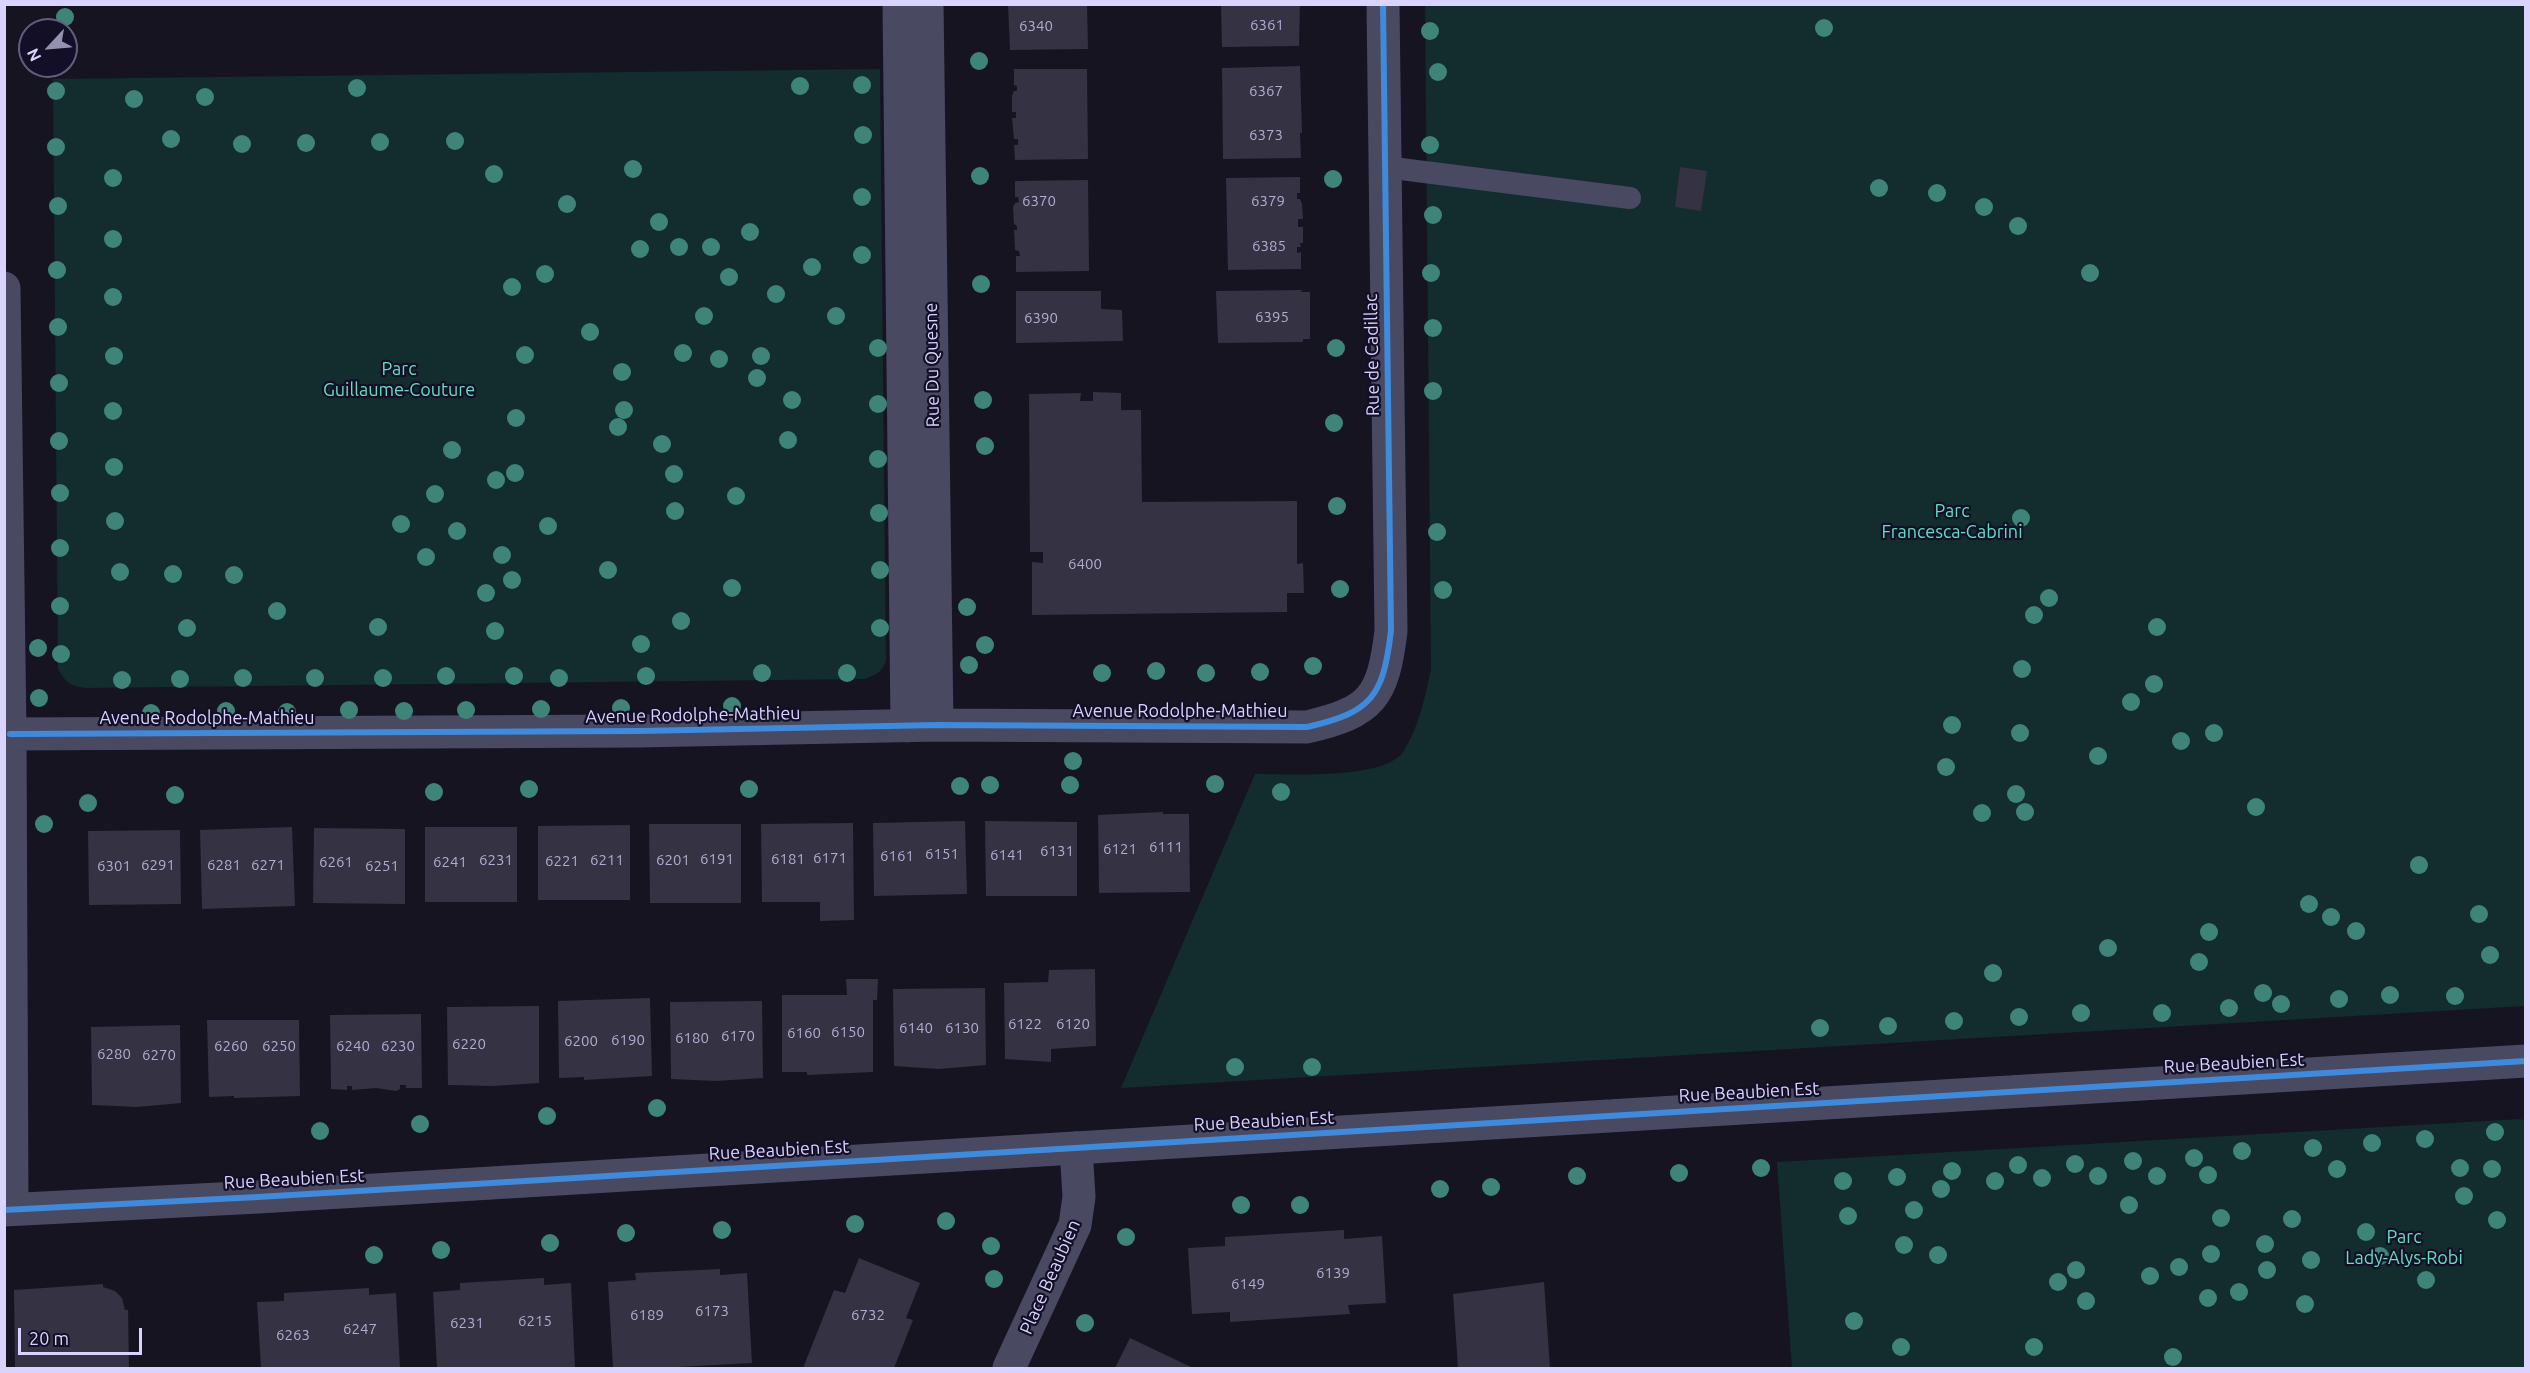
<!DOCTYPE html>
<html>
<head>
<meta charset="utf-8">
<style>
  body { margin:0 }
  #map { position:relative; width:2530px; height:1373px; overflow:hidden; background:#161421; font-family:Ubuntu,sans-serif }
  canvas { display:block }
  .frame { position:absolute; inset:0; border:6px solid #d9d4ff; pointer-events:none }
  .north { position:absolute; left:18px; top:18px; width:60px; height:60px; box-sizing:border-box; background:#130f26; border:2px solid #625e7d; border-radius:50%; rotate:244deg; font-size:16px; font-weight:700; line-height:24px; text-align:center; color:#d9d4ff }
  .north::after { content:''; display:block; margin:auto; width:21px; height:27px; background:#9591b1; clip-path:polygon(50% 0,100% 100%,50% 72%,0 100%) }
  .scale { position:absolute; left:18px; top:1328px; width:124px; height:27px; box-sizing:border-box; border:3px solid #d9d4ff; border-top:0; padding-left:8px; font-size:18px; line-height:21px; white-space:nowrap; color:#d9d4ff; -webkit-text-stroke:4px #130f26; paint-order:stroke }
</style>
</head>
<body>
<div id="map">
<canvas width="2530" height="1373"></canvas>
<div class="frame"></div>
<div class="north">N</div>
<div class="scale">20 m</div>
</div>
<script>
const ctx = document.querySelector('canvas').getContext('2d');
ctx.lineJoin = 'round';
function paint(path, color) { ctx.fillStyle = color; ctx.fill(path, 'evenodd'); }
function trace(path, color, width, dash) { ctx.strokeStyle = color; ctx.lineWidth = width; ctx.lineCap = dash ? 'butt' : 'round'; ctx.setLineDash(dash || []); ctx.stroke(path); }
function write(font, color, halo, rows, align = 'center') {
  ctx.font = font + ' Ubuntu,sans-serif'; ctx.lineWidth = 4.5; ctx.setLineDash([]); ctx.textBaseline = 'middle'; ctx.strokeStyle = halo; ctx.fillStyle = color; for (const [text, x, y, turn = 0] of rows) {
    ctx.save(); ctx.translate(x, y); ctx.rotate((+turn || 0) * Math.PI / 180); ctx.textAlign = isNaN(turn) ? turn : align; if (halo) ctx.strokeText(text, 0, 0); ctx.fillText(text, 0, 0); ctx.restore();
  }
}
paint(new Path2D(`
  M1425,5h1100v1001l-1404,82 134,-314c33,0 129,6 148,-22 16,-25 22,-55 28,-83z
  M880,69l6,592c-4,11 -10,14 -22,18l-778,9c-17,-3 -19,-4 -28,-19l-5,-590z
  M2520,1119l6,2 -1,247h-733l-15,-206z`), '#132c2d');
paint(new Path2D(`
  M1008,4h79l1,45 -78,1z
  M1221,4h79l-1,42 -77,1z
  M1300,66l2,67h-2l1,25 -78,1 -1,-91z
  M1014,69h73l1,90 -73,1 -1,-15h4v-6h-4l-2,-21h4v-6h-4v-16l2,-5h3v-5l-3,-1z
  M1680,167l27,4 -6,40 -26,-4z
  M1300,177v16h-3v6h3l2,5 1,15h-5v8h5v16h-3l1,4h-4v6l4,-1v17l-73,1 -2,-92z
  M1088,180l1,91 -73,1v-16h4l-1,-5 -4,-1 -1,-20h3v-4l-3,-2 -1,-17 2,-4 4,-1 -1,-5h-3v-16z
  M1302,290l-1,2h9v47h-7v3l-85,1 -2,-52z
  M1016,291h85v18l21,1 1,31 -107,2z
  M1093,392l28,1v17h20l1,92 155,-1v63l6,-1 1,30h-17v19l-255,3v-53l11,1v-11h-13l-1,-158 52,-1 -1,8h13z
  M1163,812v2h26l1,78 -91,1 -1,-78z
  M965,821l2,73 -93,2 -1,-73z
  M985,821l92,1v74h-91z
  M853,823l1,97 -34,1v-19h-58l-1,-78z
  M649,824h92v79h-91z
  M630,825v75h-92v-74z
  M292,827l3,79 -93,3 -2,-79z
  M425,827h92v75h-92z
  M314,828l91,1v75l-92,-1z
  M180,830l1,74 -92,1 -1,-74z
  M1095,969l1,77 -45,3v13l-46,-3 -1,-76 44,-1 1,-12z
  M846,979h32l-1,21h-4v72l-66,3v-3h-25v-77h65z
  M985,988l1,77 -47,4 -45,-3 -1,-77z
  M650,998l2,78 -68,4v-3l-25,1 -1,-77z
  M762,1001l1,77 -47,3 -45,-2 -1,-77z
  M539,1006v77l-46,3 -45,-1 -1,-78z
  M421,1014l1,74h-16v-3h-6v4l-4,2 -20,-3 -24,2v-4h-5v4l-16,-1 -1,-74z
  M207,1020h92l1,76 -66,2v-2l-25,1z
  M180,1025l1,78 -44,4 -45,-2 -1,-78z
  M1344,1230v9l38,-3 4,67 -38,2 2,9 -120,8v-10l-38,2 -4,-66 37,-2v-9z
  M859,1258l61,25 -14,35 7,2 -19,48h-91l31,-78 11,3z
  M720,1269v6l27,-2 5,90 -92,5h-47l-5,-86 28,-2 -1,-7z
  M544,1278v7l27,-2 4,85h-138l-4,-76 27,-2v-7z
  M1544,1282l6,86h-92l-5,-74z
  M103,1284v3l12,4 7,7 3,12h3l1,58h-114l-1,-78z
  M369,1288v7l27,-2 4,75h-139l-4,-66 27,-1v-8z
  M1130,1338l63,30h-78z`), '#343243');
trace(new Path2D(`
  M1385,167l245,31`), '#4a4962', 22);
trace(new Path2D(`
  M899,4l8,722
  M927,4l10,721
  M4,288l6,446 2,475
  M10,734l629,-3 298,-6 370,2c65,-15 76,-30 84,-96l-8,-627
  M1009,1368l66,-143 4,-28 -3,-49`), '#4a4962', 33);
trace(new Path2D(`
  M4,1210l254,-13 2268,-136`), '#4a4962', 33);
trace(new Path2D(`
  M10,734l629,-3 298,-6 370,2c65,-15 76,-30 84,-96l-8,-627
  M4,1210l254,-13 2268,-136`), '#408adc', 6);
ctx.fillStyle = '#3e8478';
for (const [x, y] of [
  [65,17],
  [1824,28],
  [1430,31],
  [979,61],
  [1438,72],
  [862,85],
  [800,86],
  [357,88],
  [56,91],
  [205,97],
  [134,99],
  [863,135],
  [171,139],
  [455,141],
  [380,142],
  [306,143],
  [242,144],
  [1430,145],
  [56,147],
  [633,169],
  [494,174],
  [980,176],
  [113,178],
  [1333,179],
  [1879,188],
  [1937,193],
  [862,197],
  [567,204],
  [58,206],
  [1984,207],
  [1433,215],
  [659,222],
  [2018,226],
  [750,232],
  [113,239],
  [679,247],
  [711,247],
  [640,249],
  [862,255],
  [812,267],
  [57,270],
  [1431,273],
  [2090,273],
  [545,274],
  [729,277],
  [981,284],
  [512,287],
  [776,294],
  [113,297],
  [704,316],
  [836,316],
  [58,327],
  [1433,328],
  [590,332],
  [878,348],
  [1336,348],
  [683,353],
  [525,355],
  [114,356],
  [761,356],
  [719,359],
  [622,372],
  [757,378],
  [59,383],
  [1433,391],
  [792,400],
  [983,400],
  [878,404],
  [624,410],
  [113,411],
  [516,418],
  [1334,423],
  [618,427],
  [788,440],
  [59,441],
  [662,444],
  [985,446],
  [452,450],
  [878,459],
  [114,467],
  [515,473],
  [674,474],
  [496,480],
  [60,493],
  [435,494],
  [736,496],
  [1337,506],
  [675,511],
  [879,513],
  [2021,518],
  [115,521],
  [401,524],
  [548,526],
  [457,531],
  [1437,532],
  [60,548],
  [502,555],
  [426,557],
  [608,570],
  [880,570],
  [120,572],
  [173,574],
  [234,575],
  [512,580],
  [732,588],
  [1340,589],
  [1443,590],
  [486,593],
  [2049,598],
  [60,606],
  [967,607],
  [277,611],
  [2034,615],
  [681,621],
  [378,627],
  [2157,627],
  [187,628],
  [880,628],
  [495,631],
  [641,644],
  [985,645],
  [38,648],
  [61,654],
  [969,665],
  [1313,666],
  [2022,669],
  [1156,671],
  [1260,672],
  [762,673],
  [847,673],
  [1102,673],
  [1206,673],
  [446,676],
  [514,676],
  [646,676],
  [243,678],
  [315,678],
  [383,678],
  [559,678],
  [180,679],
  [122,680],
  [2154,684],
  [39,698],
  [2131,702],
  [732,706],
  [621,708],
  [541,709],
  [349,710],
  [466,710],
  [226,711],
  [404,711],
  [287,712],
  [151,713],
  [1952,725],
  [2020,733],
  [2214,733],
  [2181,741],
  [2098,756],
  [1073,761],
  [1946,767],
  [1215,784],
  [990,785],
  [1070,785],
  [960,786],
  [529,789],
  [749,789],
  [434,792],
  [1281,792],
  [2016,794],
  [175,795],
  [88,803],
  [2256,807],
  [2025,812],
  [1982,813],
  [44,824],
  [2419,865],
  [2309,904],
  [2479,914],
  [2331,917],
  [2356,931],
  [2209,932],
  [2108,948],
  [2490,955],
  [2199,962],
  [1993,973],
  [2263,993],
  [2390,995],
  [2455,996],
  [2339,999],
  [2281,1004],
  [2229,1008],
  [2081,1013],
  [2162,1013],
  [2019,1017],
  [1954,1021],
  [1888,1026],
  [1820,1028],
  [1235,1067],
  [1312,1067],
  [657,1108],
  [547,1116],
  [420,1124],
  [320,1131],
  [2495,1132],
  [2425,1139],
  [2372,1143],
  [2313,1148],
  [2242,1151],
  [2194,1158],
  [2133,1161],
  [2075,1164],
  [2018,1165],
  [1761,1168],
  [2460,1168],
  [2337,1169],
  [2492,1169],
  [1952,1171],
  [1679,1173],
  [2208,1175],
  [1577,1176],
  [2098,1176],
  [2157,1176],
  [1897,1177],
  [2042,1178],
  [1843,1181],
  [1995,1181],
  [1491,1187],
  [1440,1189],
  [1941,1189],
  [2464,1196],
  [1241,1205],
  [1300,1205],
  [2129,1205],
  [1914,1210],
  [1848,1216],
  [2221,1218],
  [2292,1219],
  [2497,1220],
  [946,1221],
  [855,1224],
  [722,1230],
  [2366,1232],
  [626,1233],
  [1126,1237],
  [550,1243],
  [2265,1244],
  [1904,1245],
  [991,1246],
  [441,1250],
  [2211,1254],
  [374,1255],
  [1938,1255],
  [2380,1256],
  [2311,1260],
  [2179,1267],
  [2076,1270],
  [2267,1270],
  [2150,1276],
  [994,1279],
  [2426,1280],
  [2058,1282],
  [2239,1292],
  [2208,1298],
  [2086,1301],
  [2305,1304],
  [1854,1321],
  [1085,1323],
  [1901,1347],
  [2034,1347],
  [2173,1357]
]) { ctx.beginPath(); ctx.arc(x, y, 9, 0, 2 * Math.PI); ctx.fill(); }
write('15px', '#b0acd0', null, [
  ["6361",1267,25],
  ["6340",1036,26],
  ["6367",1266,91],
  ["6373",1266,135],
  ["6370",1039,201],
  ["6379",1268,201],
  ["6385",1269,246],
  ["6395",1272,317],
  ["6390",1041,318],
  ["6400",1085,564],
  ["6111",1166,847],
  ["6121",1120,849],
  ["6131",1057,851],
  ["6151",942,854],
  ["6141",1007,855],
  ["6161",897,856],
  ["6171",830,858],
  ["6191",717,859],
  ["6181",788,859],
  ["6231",496,860],
  ["6211",607,860],
  ["6201",673,860],
  ["6221",562,861],
  ["6261",336,862],
  ["6241",450,862],
  ["6291",158,865],
  ["6281",224,865],
  ["6271",268,865],
  ["6301",114,866],
  ["6251",382,866],
  ["6122",1025,1024],
  ["6120",1073,1024],
  ["6140",916,1028],
  ["6130",962,1028],
  ["6150",848,1032],
  ["6160",804,1033],
  ["6170",738,1036],
  ["6180",692,1038],
  ["6190",628,1040],
  ["6200",581,1041],
  ["6220",469,1044],
  ["6260",231,1046],
  ["6250",279,1046],
  ["6240",353,1046],
  ["6230",398,1046],
  ["6280",114,1054],
  ["6270",159,1055],
  ["6139",1333,1273],
  ["6149",1248,1284],
  ["6173",712,1311],
  ["6189",647,1315],
  ["6732",868,1315],
  ["6215",535,1321],
  ["6231",467,1323],
  ["6247",360,1329],
  ["6263",293,1335]
]);
write('18px', '#d9d4ff', '#130f26', [
  ["Rue de Cadillac",1372,355,-91],
  ["Rue Du Quesne",932,365,-91],
  ["Avenue Rodolphe-Mathieu",1180,711],
  ["Avenue Rodolphe-Mathieu",693,715,-1],
  ["Avenue Rodolphe-Mathieu",207,718],
  ["Rue Beaubien Est",2234,1063,-3],
  ["Rue Beaubien Est",1749,1092,-3],
  ["Rue Beaubien Est",1264,1121,-3],
  ["Rue Beaubien Est",779,1150,-3],
  ["Rue Beaubien Est",294,1179,-3],
  ["Place Beaubien",1050,1277,-66]
]);
write('18px', '#5fe0c0', '#130f26', [
  ["Parc",399,369],
  ["Guillaume-Couture",399,390],
  ["Parc",1952,511],
  ["Francesca-Cabrini",1952,532],
  ["Parc",2404,1237],
  ["Lady-Alys-Robi",2404,1258]
]);
</script>
</body>
</html>
